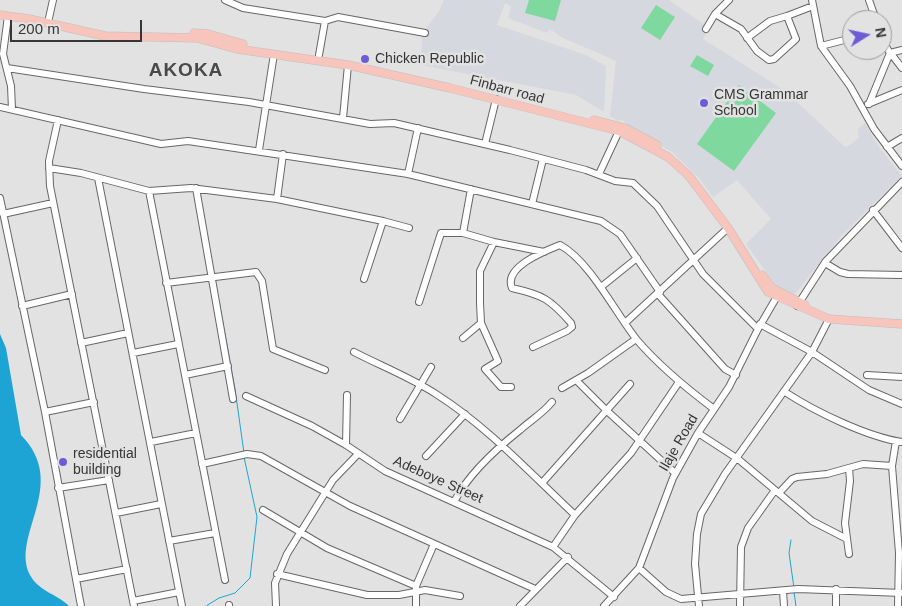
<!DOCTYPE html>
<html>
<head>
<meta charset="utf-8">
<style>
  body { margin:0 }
  #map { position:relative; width:902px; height:606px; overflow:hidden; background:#e2e2e3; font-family:Arial,sans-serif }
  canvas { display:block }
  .north { position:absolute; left:842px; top:10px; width:50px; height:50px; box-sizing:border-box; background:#e2e2e3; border:1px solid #9d9d9e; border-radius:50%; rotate:80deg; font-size:14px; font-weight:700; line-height:20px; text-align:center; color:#363637 }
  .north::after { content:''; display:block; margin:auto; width:18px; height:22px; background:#6d5cd6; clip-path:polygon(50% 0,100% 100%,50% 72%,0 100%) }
  .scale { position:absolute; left:10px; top:20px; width:132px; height:22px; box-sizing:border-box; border:2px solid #363637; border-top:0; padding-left:6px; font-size:15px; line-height:18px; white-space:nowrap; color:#363637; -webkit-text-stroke:4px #e2e2e3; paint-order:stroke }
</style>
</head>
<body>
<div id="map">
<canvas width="902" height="606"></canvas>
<div class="north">N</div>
<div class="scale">200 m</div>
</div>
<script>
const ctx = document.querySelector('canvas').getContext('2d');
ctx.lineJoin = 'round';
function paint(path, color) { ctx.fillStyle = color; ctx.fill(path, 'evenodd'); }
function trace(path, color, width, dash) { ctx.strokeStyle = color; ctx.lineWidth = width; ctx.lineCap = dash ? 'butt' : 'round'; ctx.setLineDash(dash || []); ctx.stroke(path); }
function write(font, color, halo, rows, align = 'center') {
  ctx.font = font + ' Arial,sans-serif'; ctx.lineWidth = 5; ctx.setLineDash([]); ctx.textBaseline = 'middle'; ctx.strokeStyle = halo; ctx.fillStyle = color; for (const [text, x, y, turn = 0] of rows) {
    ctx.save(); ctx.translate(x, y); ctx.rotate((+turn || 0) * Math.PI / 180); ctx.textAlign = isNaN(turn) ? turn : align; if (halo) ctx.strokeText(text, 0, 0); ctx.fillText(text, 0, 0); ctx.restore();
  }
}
paint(new Path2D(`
  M444,0h225l40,28 -6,11 81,51 60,56 3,1 12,-9 -1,-9 7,-6 14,24 23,29 -58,57 -50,62 -16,-6 -32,-45 25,-25 -34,-39 -24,17 -14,-19 -27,-26 -37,-21 -13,-11 -4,1 -8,-5 6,-55 -55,-24 -11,-8 -3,4 -39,-15 3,-12 -6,-3 -8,22 89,30 20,11 -2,46 -28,-17 -155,-30 1,-31 17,-23z`), '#d6d8e0');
paint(new Path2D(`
  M529,0h32l-6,21 -30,-8z
  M656,5l19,12 -15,23 -19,-12z
  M697,55l17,10 -6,11 -18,-10z
  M739,85l37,28 -42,58 -37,-27z`), '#7fd99e');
paint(new Path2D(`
  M0,334l6,14 15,87c49,50 -11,100 9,140 8,16 29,20 39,31h-69z`), '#1da4d5');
trace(new Path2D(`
  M219,301l16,88 9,64
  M791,540l-2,13 5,35
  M794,592l2,14
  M206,606l13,-8 16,-5 15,-15 7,-61 -13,-60`), '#1da4d5', 1);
const minor = new Path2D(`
  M225,0l18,8 82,13 13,-4 87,16
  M812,0l9,46 29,40 24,43 28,37
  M869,0l7,20
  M715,14l26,15 16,22 12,9 5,-1 22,-20 -9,-23 26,-10
  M8,16l-5,38 8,32 1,23
  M49,18l4,-18
  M706,29l9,-15 14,-14
  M747,38l23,-17 17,-5
  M882,38l6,12 14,18
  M821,46l31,-8
  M319,55l6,-34
  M7,68l137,21 105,13 121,22 24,-1 116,27 76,20 29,11 18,2 24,23 46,68 55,55
  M868,104l34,-14
  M869,104l21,-51 12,-3
  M0,107l161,37 27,-3 220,33 193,47 19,13 40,58
  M343,118l5,-53
  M58,120l-9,41 1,25 84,420
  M485,144l11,-45
  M887,147l15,-9
  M259,150l15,-96
  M49,168l32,5 68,18 42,-3 86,11 106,22 -19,58
  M408,174l10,-46
  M599,174l20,-43
  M98,178l84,428
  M196,188l37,211
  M149,191l76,389
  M0,198l45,214 36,194
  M277,199l6,-45
  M532,204l11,-45
  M873,210l29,38
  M3,214l50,-11
  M383,221l26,7
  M463,233l8,-44
  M494,242l-14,29v32l1,20 17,38 -13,8 16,18h10
  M825,263l15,9 8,2 54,1
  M166,283l90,-11 6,9 11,68 52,21
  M601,287l36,-29
  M658,294l67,75 11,6
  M419,302l22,-69h22l31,9 50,10
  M22,306l50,-12
  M797,306l29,-45 76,-79
  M625,323l103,-95
  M760,324l52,28 57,38 33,14
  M463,338l18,-15
  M81,343l47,-10
  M533,347l34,-16 5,-4 -1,-4c-21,-24 -28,-28 -59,-35 -9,-21 33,-37 48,-43 30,16 56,69 77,95 23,27 49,48 77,69
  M354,352c27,14 56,25 82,42 52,33 94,79 139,121
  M133,353l45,-9
  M185,375l43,-9
  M867,375l35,2
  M576,380l30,30 69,63
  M562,388l26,-15 48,-34
  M785,392c29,19 82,45 117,50
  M246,396l66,30 34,19 39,26 168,76 61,50
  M45,412l49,-10
  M400,419l31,-52
  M698,433l40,26 74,62 35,18
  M896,441l-4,25 7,87 -1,53
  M151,442l45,-9
  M346,445l1,-50
  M426,456l39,-42
  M202,464l45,-10 14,2 89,50 185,83
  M542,483l88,-99
  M58,488l51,-8
  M779,493l13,-14 5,-2 30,-3 36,-10 29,2
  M454,502c14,-27 42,-53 66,-72 11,-10 22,-16 32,-28
  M263,510l64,38 89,38
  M116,513l45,-9
  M169,541l46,-8
  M553,547l22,-32 56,-62 48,-71
  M849,554l-4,-31 5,-42 -1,-13
  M639,568l27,24 15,7 117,-10 104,4
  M277,574l90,21h32l26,-5 35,6
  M76,579l51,-10
  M836,589v17
  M783,591l1,15
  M133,601l46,-9
  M229,605v1
  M276,606l-1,-23 12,-29 46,-74 25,-26
  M416,606v-20l18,-42
  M520,606l48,-49
  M604,606l35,-38 34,-90 25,-45 31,-46 29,-58 21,-36
  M699,606l-4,-42 2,-30 4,-20 24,-40 87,-122 17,-33
  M740,606l1,-59 7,-19 27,-38`);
const major = new Path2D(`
  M0,15l29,4 76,17 92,2 40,11 111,16 102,23 169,43 49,26 21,19 39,52 40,64 61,27 73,5
  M194,33l14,1 35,10
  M594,120l31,8 32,17
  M762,275l10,13 33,17`);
trace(minor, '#676768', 8);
trace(major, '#bfbfbf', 9);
trace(minor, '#fff', 6);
trace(major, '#f7c5bb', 8);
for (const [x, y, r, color] of [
  [365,59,5,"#6d5cd6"],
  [704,103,5,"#6d5cd6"],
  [63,462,5,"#6d5cd6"]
]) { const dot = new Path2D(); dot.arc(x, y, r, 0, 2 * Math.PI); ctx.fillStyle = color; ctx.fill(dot); trace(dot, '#e2e2e3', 2); }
write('14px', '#363637', '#e2e2e3', [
  ["Chicken Republic",375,59],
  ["CMS Grammar",714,95],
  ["School",714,111],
  ["residential",73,454],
  ["building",73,470]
], 'left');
write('14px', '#363637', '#e2e2e3', [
  ["Finbarr road",507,90,15],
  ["Ilaje Road",679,443,-60],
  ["Adeboye Street",438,480,24]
]);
ctx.letterSpacing = '1px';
write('bold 19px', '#49494a', '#e2e2e3', [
  ["AKOKA",186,71]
]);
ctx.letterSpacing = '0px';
</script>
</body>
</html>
